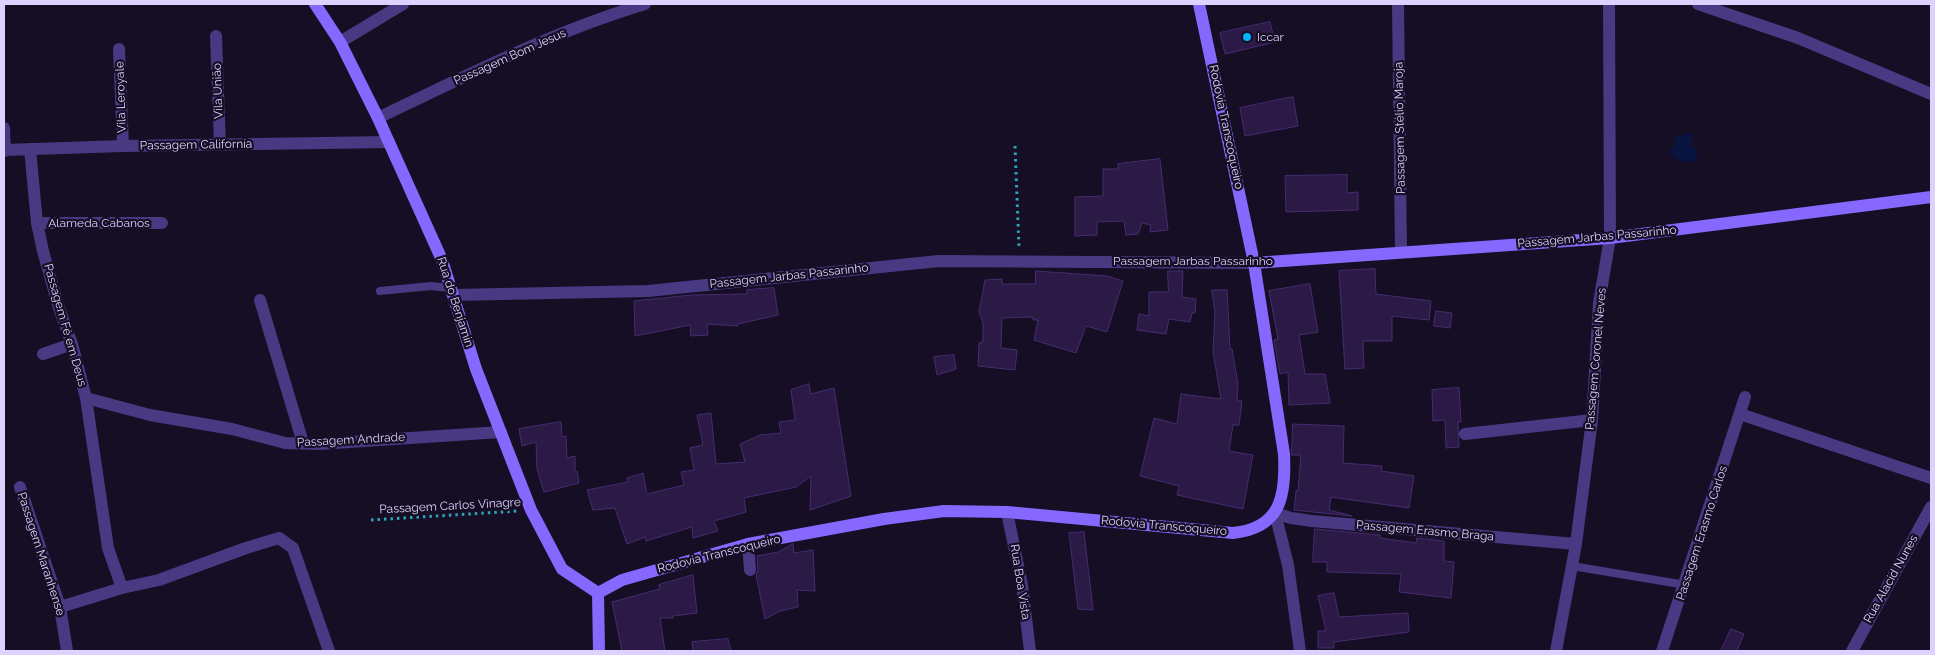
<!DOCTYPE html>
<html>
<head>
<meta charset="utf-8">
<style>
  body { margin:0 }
  #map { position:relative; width:1935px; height:655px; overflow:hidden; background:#160e24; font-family:Raleway,sans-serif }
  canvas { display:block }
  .frame { position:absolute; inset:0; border:5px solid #ded1ff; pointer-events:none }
</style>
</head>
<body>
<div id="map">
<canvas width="1935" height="655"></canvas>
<div class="frame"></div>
</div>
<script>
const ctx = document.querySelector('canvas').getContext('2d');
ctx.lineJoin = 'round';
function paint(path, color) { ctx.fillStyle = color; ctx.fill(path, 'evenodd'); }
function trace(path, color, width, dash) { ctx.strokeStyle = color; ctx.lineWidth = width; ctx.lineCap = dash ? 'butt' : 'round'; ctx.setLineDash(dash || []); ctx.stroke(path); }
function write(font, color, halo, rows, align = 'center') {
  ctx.font = font + ' Raleway,sans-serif'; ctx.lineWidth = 4.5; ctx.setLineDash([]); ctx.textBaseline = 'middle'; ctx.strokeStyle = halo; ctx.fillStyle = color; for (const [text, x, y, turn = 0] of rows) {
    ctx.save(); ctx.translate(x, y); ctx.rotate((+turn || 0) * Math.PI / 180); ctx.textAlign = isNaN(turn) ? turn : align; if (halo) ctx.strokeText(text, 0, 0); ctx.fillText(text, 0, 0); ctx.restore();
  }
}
paint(new Path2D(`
  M1693,132l-2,12 7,7 -2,10c-12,2 -19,1 -26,-10l5,-7v-7z`), '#091441');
const building = new Path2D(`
  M1270,22l5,20 -50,12 -5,-21z
  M1293,97l5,29 -53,10 -5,-28z
  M1160,159l8,71 -18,2 1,-7 -9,-2 -4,11 -12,1 -2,-14 -27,1v13l-22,1v-39l28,-1v-27h15v-5z
  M1347,175v18l11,-1v18l-72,2 -1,-36z
  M1375,269l1,25 55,7 -2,19 -37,-4v25h-29l1,27 -19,1 -6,-98z
  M1036,271l71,5 16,5 -16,51 -21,-6 -10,27 -42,-13 4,-20h-5v-3l-31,1 -1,30 16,2 -2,20 -37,-4 1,-23 4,-1v-19l-4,-11 6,-32 17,-1v5h33z
  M1168,271h15l-1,26 14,2 -1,14h-3l-2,9 -21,-3 -3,15 -29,-4 2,-16 10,2v-24h19z
  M1310,284l8,48 -19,3 6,39h20l5,29 -41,2 -1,-33 -8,2 -6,-34 4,-1 -9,-48z
  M774,288l4,27 -40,9v2l-31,-2 1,11 -17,1 -1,-11 -55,11 -1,-35 57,-6 56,-1v-4z
  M1212,290h15l3,59h2l6,35 -1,17h5l-3,24h-6l-4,26 24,4 -10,54 -66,-14 2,-9 -39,-10 14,-58 23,6 4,-30 40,5 -8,-47 2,-40z
  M1436,311l16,2 -2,15 -16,-2z
  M954,355l2,14 -19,6 -3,-18z
  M809,384l2,10 23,-6 17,108 -41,14 1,-34 -15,11 -52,11 2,14 -32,9 4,10 -25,7 -1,-11 -46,14 -1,-4 -18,7 -12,-36 -22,2 -6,-20 41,-8 -1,-4 16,-5 4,21 37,-9 -3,-13 13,-2 -4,-22 13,-3 -6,-30 14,-2 5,51 29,-2 -5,-18 20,-9 21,-2 -2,-11 16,-2 -4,-30z
  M1459,388l2,34h-3l1,25 -13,1 -1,-28 -12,1 -1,-31z
  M561,422l1,15 4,-1 1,22 8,-2v16l2,-1 2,12 -35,9 -7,-23 -1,-27 -14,4 -3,-17z
  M1293,424l51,2 -1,37 39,3 -1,5 33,5 -5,32 -78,-11 -2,13 23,6 -58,-6 2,-19h2l3,-36h-9z
  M1315,529l65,6v3l36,5 1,-5 27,3v20l10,1 -3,36 -52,-6 2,-18 -74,-2v-10h-14z
  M1084,532l9,78 -15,-1 -9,-76z
  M793,544l1,9 19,-3 2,41 -18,-1 1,17 -18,4 -15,8 -9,-44 2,-5 -1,-14 21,-4z
  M693,575l4,38 -24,3v2h-13l5,33h-43l-10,-49 48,-13 -1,-4z
  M1334,593l5,24 69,-4 1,19 -75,10v6h-16v-17h8l-8,-35z
  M1731,629l13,5 -7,17h-16z
  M728,639l3,12h-38l-1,-9z`);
paint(building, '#2a1a45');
trace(building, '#462c71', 1);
trace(new Path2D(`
  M1015,146l4,102
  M371,520l147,-9`), '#2ea5b6', 3, [2.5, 4]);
trace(new Path2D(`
  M380,291l51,-5 19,2
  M1572,566l114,19`), '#493983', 8);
trace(new Path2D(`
  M1398,4l3,248
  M1698,4l100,34 133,56
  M216,36l4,109
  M340,42l63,-38
  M119,49l4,97
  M378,118c87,-42 174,-86 267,-114
  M4,128l1,23
  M30,149l7,74 6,28 15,54 14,39 14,54 22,150 14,40
  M4,150l119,-4 266,-4
  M37,223h125
  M453,295l195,-4 291,-30 315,2
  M260,300l43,143
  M43,354l29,-10
  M86,398l64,17 82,14 53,14 34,1 182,-12
  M1740,414l191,64
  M1465,434l127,-14
  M20,487l40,120 7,44
  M1007,512l15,73 8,66
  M1275,513l16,5 21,3 264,23
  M1275,513l13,52 12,86
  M748,544l2,26
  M60,607l62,-19 37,-8 87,-32 33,-10 14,10 36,103
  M1556,651l20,-107 16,-124 7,-117 11,-65 -1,-234
  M1662,651l83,-254
  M1852,651l79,-144`), '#493983', 12);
trace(new Path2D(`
  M315,4l25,38 38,76 64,142 34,109 55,141 31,59 36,24
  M1254,263l356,-25 321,-41
  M598,593l24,-13 126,-36 136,-25 60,-8 63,1 226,21c48,-5 53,-37 51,-79l-30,-191 -55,-259
  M598,593l1,58`), '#8768ff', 12);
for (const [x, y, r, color] of [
  [1247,37,5,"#00b4fc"]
]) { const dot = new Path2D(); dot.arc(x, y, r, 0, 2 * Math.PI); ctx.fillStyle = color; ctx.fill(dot); trace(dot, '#160e24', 2); }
write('12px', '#ded1ff', '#160e24', [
  ["Iccar",1257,37]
], 'left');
write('12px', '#ded1ff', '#160e24', [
  ["Passagem Bom Jesus",510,57,-24],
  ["Vila União",218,91,-92],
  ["Vila Leroyale",121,97,-92],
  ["Rodovia Transcoqueiro",1226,127,78],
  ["Passagem Stélio Maroja",1400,128,-91],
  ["Passagem Californía",196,145,-1],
  ["Alameda Cabanos",99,223],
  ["Passagem Jarbas Passarinho",1597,237,-5],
  ["Passagem Jarbas Passarinho",1193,261],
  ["Passagem Jarbas Passarinho",789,276,-6],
  ["Rua do Benjamin",455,302,72],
  ["Passagem Fé em Deus",65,325,74],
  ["Passagem Coronel Neves",1596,359,-85],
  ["Passagem Andrade",351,440,-3],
  ["Passagem Carlos Vinagre",450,506,-3],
  ["Rodovia Transcoqueiro",1164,526,5],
  ["Passagem Erasmo Braga",1425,531,5],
  ["Passagem Erasmo Carlos",1702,533,-72],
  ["Passagem Maranhense",41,554,72],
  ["Rodovia Transcoqueiro",719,554,-14],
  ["Rua Alacid Nunes",1891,579,-61],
  ["Rua Boa Vista",1020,582,81]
]);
</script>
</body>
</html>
